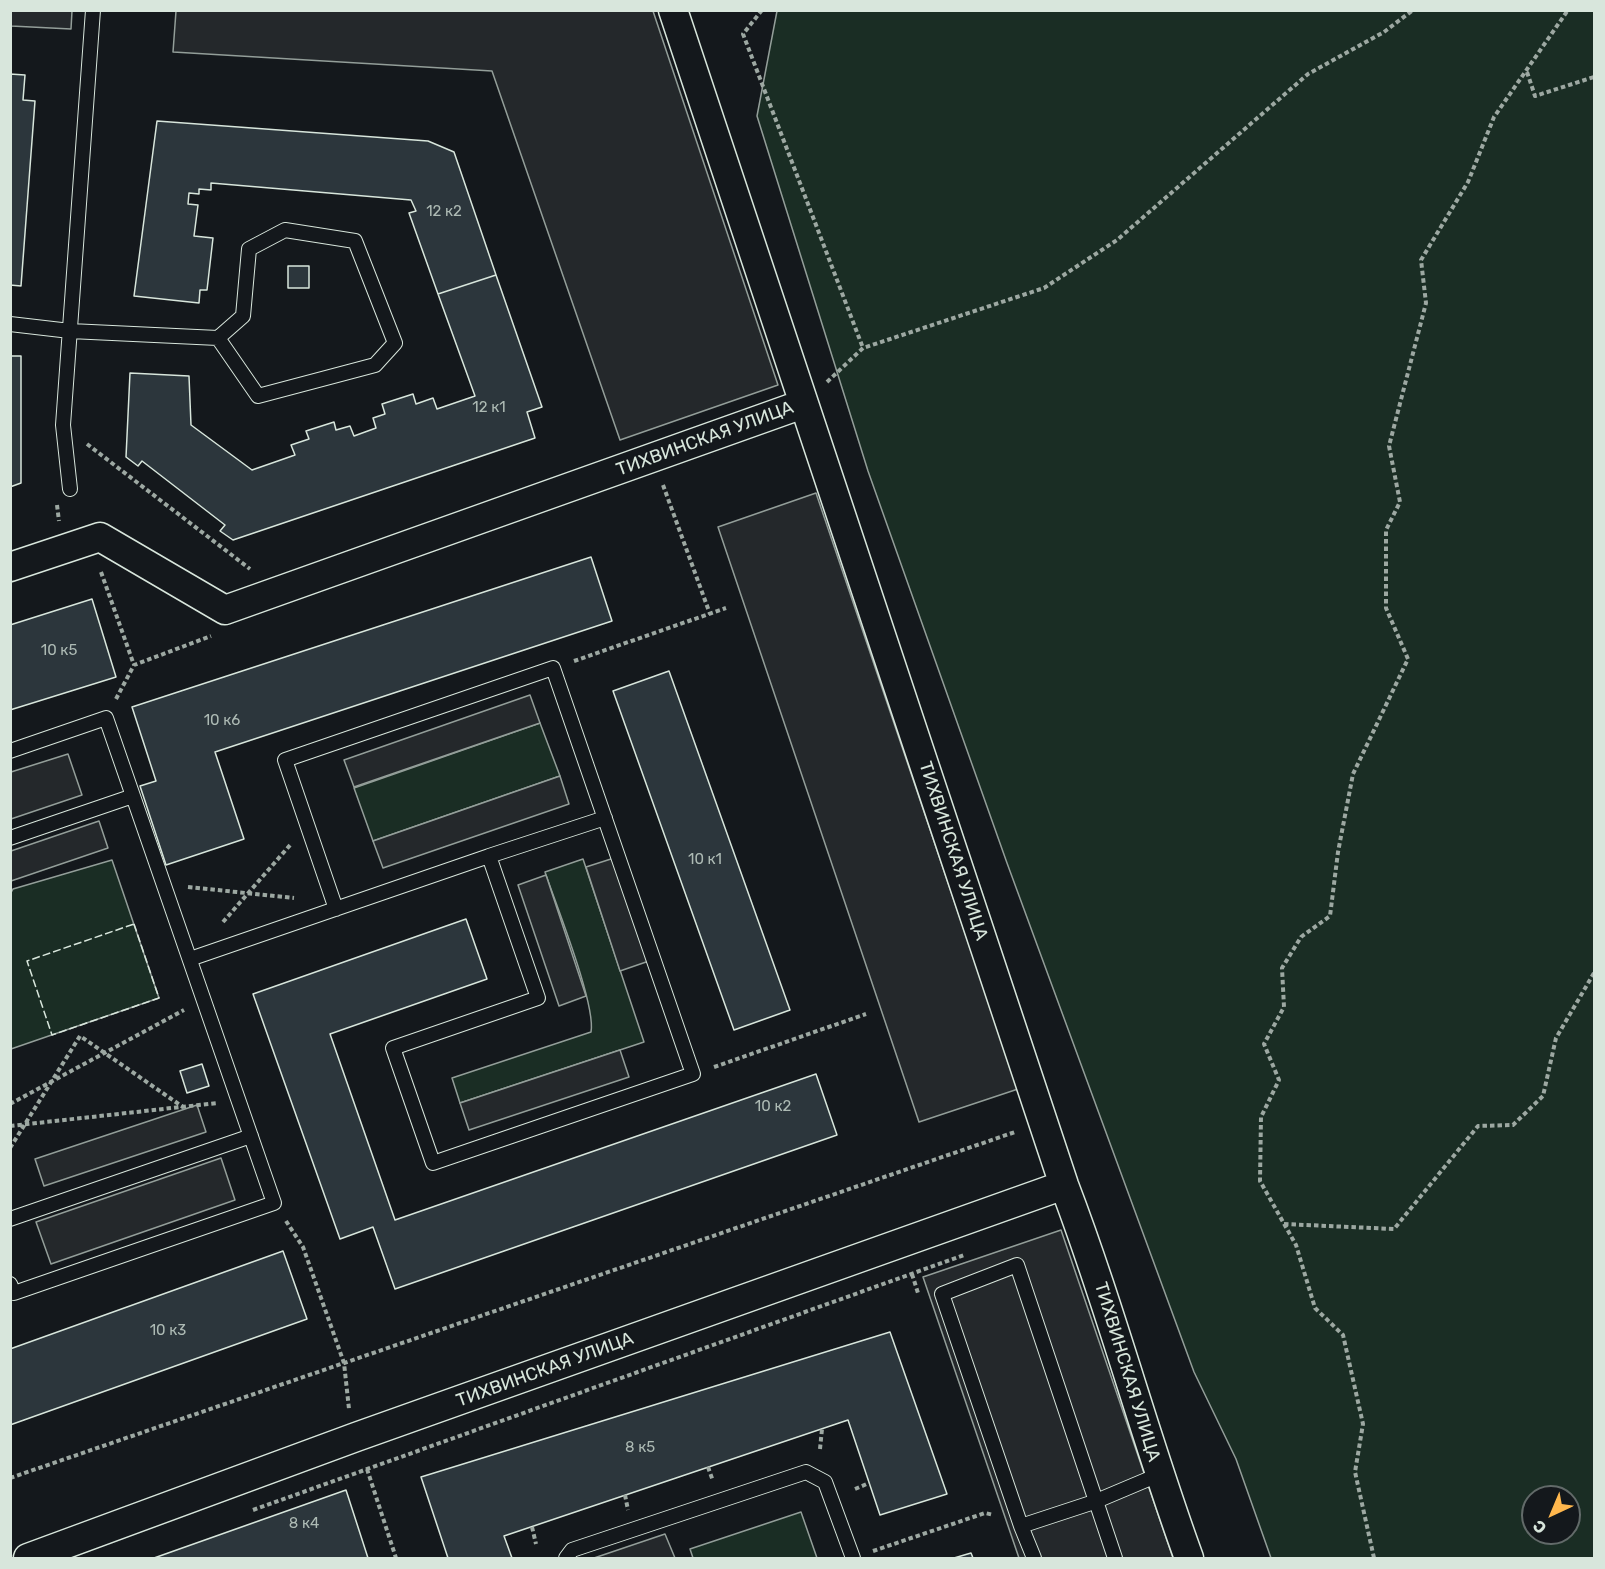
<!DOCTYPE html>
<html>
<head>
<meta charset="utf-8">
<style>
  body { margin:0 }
  #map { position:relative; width:1605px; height:1569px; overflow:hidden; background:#14181c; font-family:Rubik,sans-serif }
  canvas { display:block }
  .frame { position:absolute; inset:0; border:12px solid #d8e6dc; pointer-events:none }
  .north { position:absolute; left:1521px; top:1485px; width:60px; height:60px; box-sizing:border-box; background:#14181c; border:2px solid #626a69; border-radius:50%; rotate:224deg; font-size:16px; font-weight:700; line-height:24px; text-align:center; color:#d8e6dc }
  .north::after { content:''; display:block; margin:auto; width:21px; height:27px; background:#ffb74d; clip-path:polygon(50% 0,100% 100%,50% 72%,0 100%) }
</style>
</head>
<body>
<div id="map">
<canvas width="1605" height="1569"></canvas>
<div class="frame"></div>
<div class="north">С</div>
</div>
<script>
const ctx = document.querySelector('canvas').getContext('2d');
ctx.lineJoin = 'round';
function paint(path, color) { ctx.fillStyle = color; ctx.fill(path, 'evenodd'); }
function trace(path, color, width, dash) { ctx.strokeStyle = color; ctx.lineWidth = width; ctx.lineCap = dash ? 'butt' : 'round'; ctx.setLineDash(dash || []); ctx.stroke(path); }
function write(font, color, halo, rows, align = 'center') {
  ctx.font = font + ' Rubik,sans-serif'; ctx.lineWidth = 4.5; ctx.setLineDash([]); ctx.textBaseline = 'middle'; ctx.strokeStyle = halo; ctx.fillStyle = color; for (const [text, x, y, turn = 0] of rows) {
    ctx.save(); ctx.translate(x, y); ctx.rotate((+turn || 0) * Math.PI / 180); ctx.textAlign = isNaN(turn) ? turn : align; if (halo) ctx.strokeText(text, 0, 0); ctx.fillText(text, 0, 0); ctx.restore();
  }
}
const green = new Path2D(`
  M777,11h817v1547h-323l-35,-99 -42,-87 -187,-509 -139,-392 -111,-355zM1533,1497h36v36h-36z
  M540,723l20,53 -187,65 -19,-53z
  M583,859l61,183 -184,61 -8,-25 139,-46c5,-28 -35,-127 -46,-160z
  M112,860l47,138 -148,51 -1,-155 3,-5z
  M801,1512l16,46h-124l-3,-9z`);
paint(green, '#1a2d24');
trace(green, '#939e99', 1.5);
const parking = new Path2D(`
  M11,10l61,1 -1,18 -60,-3z
  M176,11h477l125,374 -158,55 -128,-369 -319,-19z
  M816,493l202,596 -99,33 -201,-595z
  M530,695l10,28 -186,64 -10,-27z
  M68,754l14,41 -71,24v-47z
  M560,776l9,28 -186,64 -10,-27z
  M99,821l9,27 -97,33v-30z
  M614,858l35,103 -29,10 -34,-104z
  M546,875l40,121 -27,10 -41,-121z
  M620,1050l9,27 -160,53 -9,-27z
  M197,1105l9,27 -162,54 -9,-27z
  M221,1158l14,42 -184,64 -15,-42z
  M1061,1230l112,328h-154l-96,-281z
  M665,1534l10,24h-81z`);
paint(parking, '#24282b');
trace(parking, '#939e99', 1.5);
const building = new Path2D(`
  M10,74l15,1 -2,25 12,1 -14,185 -11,-1z
  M157,121l271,20 26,11 42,123 -58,19 -29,-81 7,-2 -5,-11 -200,-17v7l-12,-1v5l-10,-1 -1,11 10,1 -4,31 19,2 -6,52h-7l-1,13 -65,-7z
  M288,266h21v22h-21z
  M496,275l46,132 -15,5 8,26 -302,102 -13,-9 5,-6 -83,-64 -4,5 -12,-9 4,-84 59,3 2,49 61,45 43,-15 -4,-10 18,-6 -3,-8 28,-9 2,8 14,-4 4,10 22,-8 -3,-10 12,-4 -3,-10 31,-10 3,10 17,-6 4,11 38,-13 -37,-102z
  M10,356h11v127l-11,4z
  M591,557l21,64 -397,131 29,87 -78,26 -26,-79 16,-5 -24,-74z
  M92,599l24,78 -106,33v-85z
  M669,671l121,339 -56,20 -121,-339z
  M466,919l21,60 -157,55 65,186 421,-146 21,61 -442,154 -22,-62 -33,12 -87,-245z
  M202,1064l7,22 -22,7 -7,-22z
  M283,1251l24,68 -297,106v-76z
  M890,1332l57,162 -67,21 -32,-95 -344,116 8,22h-64l-27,-81z
  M346,1490l22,68h-214z
  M971,1553l2,5h-19z`);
paint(building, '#2c363c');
trace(building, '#d8e6dc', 1.5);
const lane = new Path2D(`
  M10,324l60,7 148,7 25,-22 6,-67 36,-19 70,11 40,102 -20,22 -117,31 -40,-58
  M70,489l-7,-64 30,-415
  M10,751l96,-33 168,485 -260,90 -4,-9
  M10,838l123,-42
  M489,856l116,-38
  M190,959l299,-103 49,142 -145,50 40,115 260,-89 -140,-406 -268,92 51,149
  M10,1219l241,-83
  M1021,1526l-79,-232 75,-29 98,293
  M566,1558l6,-8 234,-78 19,10 28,76
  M1034,1558l-13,-32 73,-24 64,-27`);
const street = new Path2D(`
  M673,10l391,1175c47,123 80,250 125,373
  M10,567l90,-30 125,73 578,-206
  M28,1558l328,-121 708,-252`);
trace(lane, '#d8e6dc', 16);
trace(street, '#d8e6dc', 31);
trace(new Path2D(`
  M762,10l-19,24 120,314
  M1527,72l8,24 59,-19
  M827,382l36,-34 181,-60 73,-48 191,-166 76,-42 29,-22
  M87,444l163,125
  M663,485l47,129
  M57,505l2,16
  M101,572l33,93
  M574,661l152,-53
  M116,699l18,-34 77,-29
  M188,887l106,11
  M223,922l68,-78
  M714,1067l152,-53
  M10,1104l174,-94
  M10,1126l207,-23
  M10,1148l70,-112 103,71
  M286,1221l17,26 41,116 5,46
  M1284,1224l110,5 84,-103 35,-1 30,-29 13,-58 38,-65
  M912,1274l6,19
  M820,1449l2,-20
  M708,1467l5,14
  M367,1469l29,89
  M10,1478l1005,-346
  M855,1489l14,-6
  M625,1495l3,15
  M253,1510l711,-255
  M532,1527l4,17
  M873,1551l112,-38 9,2
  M1374,1558l-19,-86 8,-48 -20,-89 -28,-27 -19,-63 -36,-64 1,-64 18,-37 -15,-36 20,-37 -2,-39 19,-31 29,-21 8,-64 15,-78 55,-115 -22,-51v-78l14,-28 -11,-56 37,-143 -5,-43 47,-78 26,-65 74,-107`), '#9da8a2', 4, [4.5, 3]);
trace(lane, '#14181c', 14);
trace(street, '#14181c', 28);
trace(new Path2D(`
  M134,924l25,74 -107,37 -25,-74z`), '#d8e6dc', 1.5, [8, 3]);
write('15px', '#adbab4', null, [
  ["12 к2",444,212],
  ["12 к1",489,408],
  ["10 к5",59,651],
  ["10 к6",222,721],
  ["10 к1",705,860],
  ["10 к2",773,1107],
  ["10 к3",168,1331],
  ["8 к5",640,1448],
  ["8 к4",304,1524]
]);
write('18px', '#d8e6dc', '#14181c', [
  ["ТИХВИНСКАЯ УЛИЦА",705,439,-20],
  ["ТИХВИНСКАЯ УЛИЦА",953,851,72],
  ["ТИХВИНСКАЯ УЛИЦА",545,1370,-20],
  ["ТИХВИНСКАЯ УЛИЦА",1127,1372,73]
]);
</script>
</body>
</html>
